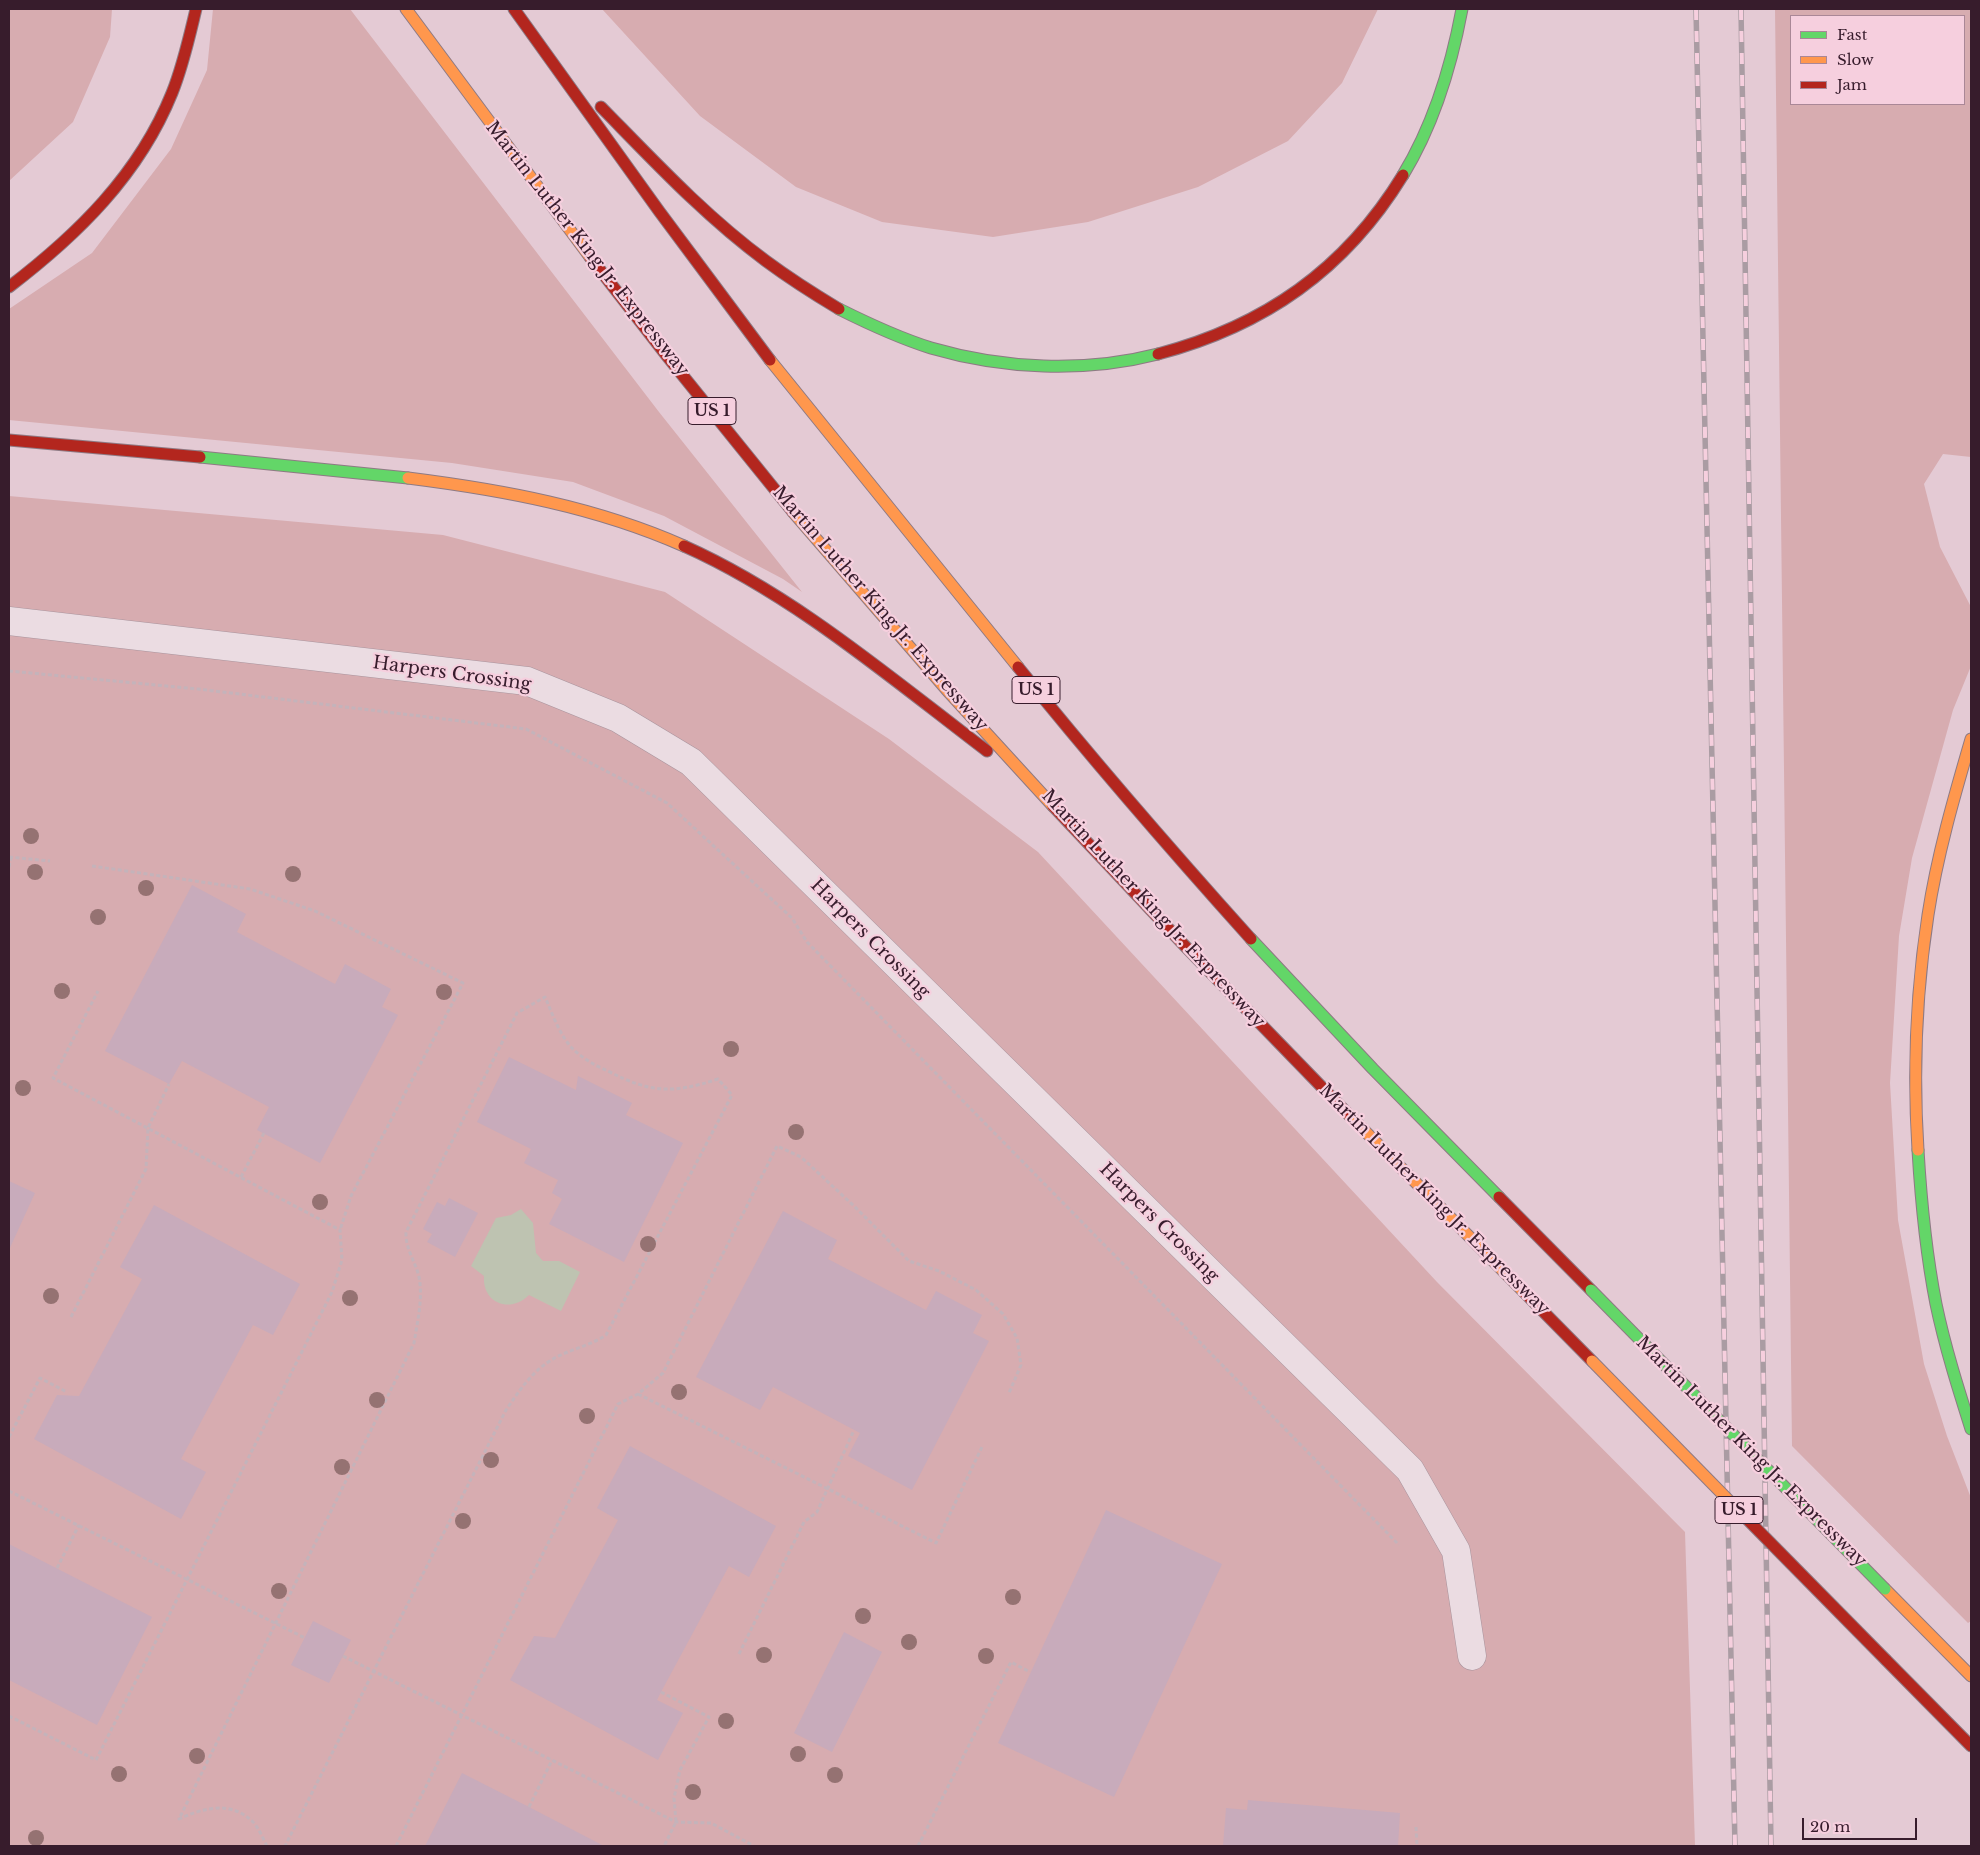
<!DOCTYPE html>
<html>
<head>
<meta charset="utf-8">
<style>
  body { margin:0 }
  #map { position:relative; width:1980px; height:1855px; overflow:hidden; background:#e4cad4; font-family:"Libre Baskerville",serif }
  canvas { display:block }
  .frame { position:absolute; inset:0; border:10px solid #371c2c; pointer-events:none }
  .legend { position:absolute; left:1790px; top:15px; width:175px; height:90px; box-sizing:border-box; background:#f6cfde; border:1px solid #aa8797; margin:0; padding:6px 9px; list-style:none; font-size:15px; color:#371c2c }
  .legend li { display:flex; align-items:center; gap:10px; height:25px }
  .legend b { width:25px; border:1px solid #aa8797 }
  .scale { position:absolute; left:1802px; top:1818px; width:115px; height:22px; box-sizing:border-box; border:2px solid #371c2c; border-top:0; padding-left:6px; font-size:15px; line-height:18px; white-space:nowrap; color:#371c2c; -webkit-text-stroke:4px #f6cfde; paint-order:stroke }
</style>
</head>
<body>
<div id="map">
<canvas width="1980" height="1855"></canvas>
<div class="frame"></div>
<ul class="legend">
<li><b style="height:6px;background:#63d668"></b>Fast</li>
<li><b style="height:6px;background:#ff974d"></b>Slow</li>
<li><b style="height:6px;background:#b3261e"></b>Jam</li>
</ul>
<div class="scale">20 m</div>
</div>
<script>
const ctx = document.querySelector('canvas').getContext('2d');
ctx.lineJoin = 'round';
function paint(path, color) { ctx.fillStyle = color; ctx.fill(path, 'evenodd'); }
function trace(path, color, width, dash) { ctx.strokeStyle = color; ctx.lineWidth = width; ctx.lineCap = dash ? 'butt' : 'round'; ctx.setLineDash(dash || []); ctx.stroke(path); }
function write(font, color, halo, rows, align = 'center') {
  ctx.font = font + ' "Libre Baskerville",serif'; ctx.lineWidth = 4.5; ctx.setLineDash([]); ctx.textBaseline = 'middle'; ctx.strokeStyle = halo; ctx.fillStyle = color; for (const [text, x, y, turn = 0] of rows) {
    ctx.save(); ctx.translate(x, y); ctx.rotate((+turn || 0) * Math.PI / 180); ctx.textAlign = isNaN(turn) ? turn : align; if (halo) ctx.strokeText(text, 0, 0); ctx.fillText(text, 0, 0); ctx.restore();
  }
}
paint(new Path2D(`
  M9,9h103l-2,28 -37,85 -64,59z
  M213,9h137l309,403 143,180 -19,-13 -119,-63 -91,-34 -121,-19 -443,-43v-111l83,-56 79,-104 36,-79z
  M602,9h776l-36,74 -54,58 -90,46 -110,35 -95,15 -111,-15 -86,-35 -96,-71z
  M1775,9h196v448l-28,-3 -19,30 16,63 31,60v59l-18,44 -41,148 -13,78 -9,147 8,137 26,144 23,72 24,62v123l-3,2 -176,-177zM1964,16v88h-173v-88z
  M9,496l434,39 222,57 224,147 149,113 399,430 248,250 10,314h-1686z`), '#d7acb0');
paint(new Path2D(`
  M521,1209l12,14 3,30 7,8h16l21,11 -19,39 -32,-16c-19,19 -47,8 -45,-19l-13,-10 25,-48 15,-3z`), '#bec3b1');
paint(new Path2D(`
  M192,885l54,29 -9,18 98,52 10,-20 46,25 -9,18 16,8 -78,148 -63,-33 12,-23 -87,-46 -13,23 -64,-33z
  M509,1057l67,33 2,-14 54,27 -6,12 57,28 -59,119 -75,-38 13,-25 -10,-6 6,-13 -34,-17 7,-14 -54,-27z
  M9,1181l26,12 -26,57z
  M449,1198l29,15 -23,44 -28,-15 5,-8 -9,-5 14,-27 8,4z
  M154,1205l146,79 -27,51 -20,-10 -72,134 25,13 -25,47 -147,-80 23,-44 22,1 63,-117 -22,-12z
  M783,1211l54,29 -9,19 98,51 10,-19 46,24 -9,18 16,8 -77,149 -64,-34 12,-23 -87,-46 -13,23 -64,-33z
  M630,1446l146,80 -27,51 -20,-11 -68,126 -4,8 26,13 -25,47 -148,-80 24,-44 21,2 63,-118 -21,-12z
  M1106,1510l116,54 -108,233 -116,-54z
  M9,1544l143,73 -55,108 -88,-45z
  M313,1621l38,19 -22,43 -38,-18z
  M844,1632l38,20 -50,100 -38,-19z
  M462,1773l67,34 75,39h-179z
  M1248,1800l152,13 -2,33h-175l3,-38 21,2z`), '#c8abbb');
const street = new Path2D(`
  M9,621l518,60 91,37 73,44 719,708 46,81 16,105`);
const fast = new Path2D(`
  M1403,175c31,-51 48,-107 59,-166
  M839,309c30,15 60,29 92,39 72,21 153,25 227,6
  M200,457l208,21
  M1251,939l122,130 126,128
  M1918,1150c3,51 8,103 18,154 9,43 22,84 35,125`);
const slow = new Path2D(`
  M406,9l184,248
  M770,360l248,307
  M408,478c95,12 188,29 276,68
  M793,512l153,177 107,117
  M1347,1113l177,179
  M1918,1150c-5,-78 -2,-157 10,-235 9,-59 26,-118 43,-176
  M1885,1589l86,87`);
const jam = new Path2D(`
  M514,9l145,202 111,149
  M601,107c52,53 104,109 165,154 23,17 48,33 73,48
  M590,257l77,99 126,156
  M9,287c68,-52 130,-112 163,-194 11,-27 17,-55 24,-84
  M1158,354c106,-28 187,-84 245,-179
  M9,440l191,17
  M684,546c110,49 208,133 303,205
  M1018,667c75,93 153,183 233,272
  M1053,806l131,139 163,168
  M1499,1197l92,93
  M1524,1292l68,69
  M1886,1660l85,86`);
trace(street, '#a9949d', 29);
trace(fast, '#8e7a84', 13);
trace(slow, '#8e7a84', 13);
trace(jam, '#8e7a84', 13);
trace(new Path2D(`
  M9,671l189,18 328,40 141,74 125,115 15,24 592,603
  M9,857l41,4
  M92,866l158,23 65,22 148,72 -112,213 -11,34
  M9,867l2,-10
  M241,1177l23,-44
  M71,1317l75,-148 2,-41 21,-44
  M638,1394l298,149 46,-96
  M9,1437l31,-59 27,14
  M9,1491l296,147
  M57,1568l22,-43
  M739,1654l65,-132 13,-10 37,-82
  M343,1656l333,166 35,1 43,23
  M661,1692l48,25 -29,53 -6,28 2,24 -12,24
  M9,1716l87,44 236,-468 10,-32 -2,-30 -287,-152 45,-87
  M529,1807l23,-47
  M1416,1827l1,19
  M267,1846c-4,-7 -8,-18 -14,-24 -22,-22 -50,-14 -74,-3l235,-476c3,-19 8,-40 6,-59 -1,-18 -15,-33 -14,-52l111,-219 28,-16c8,18 15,40 30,54 9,8 21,15 33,20 42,22 65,23 110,8l14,16 -126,240c-16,11 -36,14 -53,24 -22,13 -33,31 -47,51l-221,436
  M396,1846l222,-442 20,-10 25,-21 114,-227 24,11 53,49 55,55 30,10 37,19 27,24 14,24 4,27 -12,28
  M918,1846l93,-184 19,10`), '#c4b3ba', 3, [4, 2.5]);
trace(street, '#ebdce2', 28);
trace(fast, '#63d668', 11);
trace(slow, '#ff974d', 11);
trace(jam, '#b3261e', 11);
const rail = new Path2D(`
  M1696,9l39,1837
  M1741,9l30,1837`);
trace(rail, '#aa9ca3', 5.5);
trace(rail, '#f6cfde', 4, [11]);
const fastBridge = new Path2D(`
  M1591,1290l294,299`);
const slowBridge = new Path2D(`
  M1592,1361l151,154`);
const jamBridge = new Path2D(`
  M1743,1515l143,145`);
trace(fastBridge, '#8e7a84', 13, []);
trace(slowBridge, '#8e7a84', 13, []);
trace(jamBridge, '#8e7a84', 13, []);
trace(fastBridge, '#63d668', 11);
trace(slowBridge, '#ff974d', 11);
trace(jamBridge, '#b3261e', 11);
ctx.fillStyle = '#957272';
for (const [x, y] of [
  [31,836],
  [35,872],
  [293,874],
  [146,888],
  [98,917],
  [62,991],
  [444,992],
  [731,1049],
  [23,1088],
  [796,1132],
  [320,1202],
  [648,1244],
  [51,1296],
  [350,1298],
  [679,1392],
  [377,1400],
  [587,1416],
  [491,1460],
  [342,1467],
  [463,1521],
  [279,1591],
  [1013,1597],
  [863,1616],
  [909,1642],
  [764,1655],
  [986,1656],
  [726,1721],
  [798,1754],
  [197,1756],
  [119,1774],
  [835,1775],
  [693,1792],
  [36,1838]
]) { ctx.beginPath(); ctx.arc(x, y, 8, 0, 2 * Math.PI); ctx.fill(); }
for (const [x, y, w] of [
  [712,411,48],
  [1036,690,48],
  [1739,1510,48]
]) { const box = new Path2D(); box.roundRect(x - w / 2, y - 13.5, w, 27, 4); ctx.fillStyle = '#f6cfde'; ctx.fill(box); trace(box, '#371c2c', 1); }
write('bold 16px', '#371c2c', null, [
  ["US 1",712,411],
  ["US 1",1036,690],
  ["US 1",1739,1510]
]);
write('18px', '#371c2c', '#f6cfde', [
  ["Martin Luther King Jr. Expressway",587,249,52],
  ["Martin Luther King Jr. Expressway",880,609,49],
  ["Harpers Crossing",452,674,8],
  ["Martin Luther King Jr. Expressway",1153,909,47],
  ["Harpers Crossing",870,939,45],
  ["Martin Luther King Jr. Expressway",1434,1200,45],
  ["Harpers Crossing",1159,1223,45],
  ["Martin Luther King Jr. Expressway",1751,1452,45]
]);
</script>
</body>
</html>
